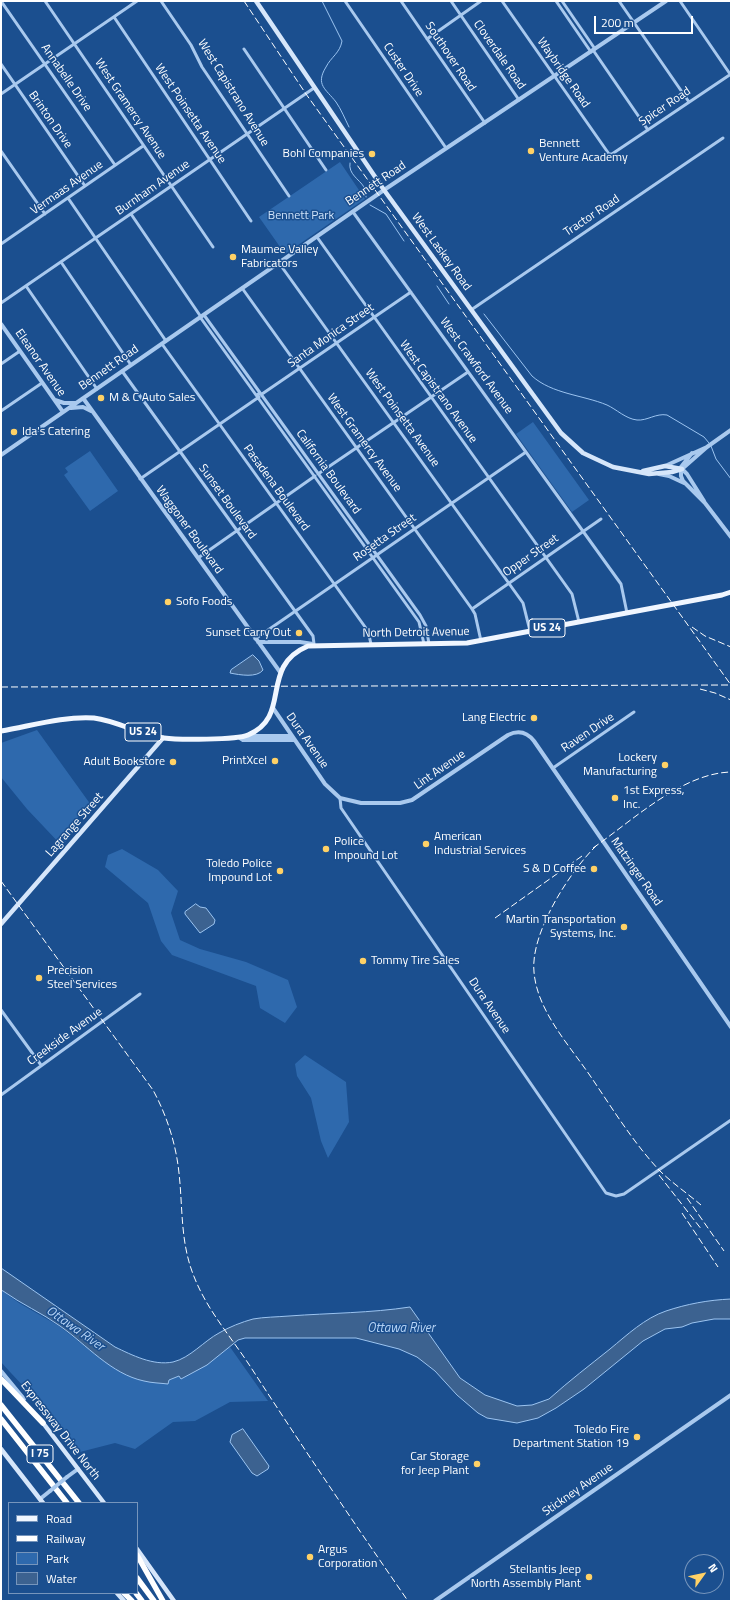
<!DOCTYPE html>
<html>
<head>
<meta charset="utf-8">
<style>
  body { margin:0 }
  #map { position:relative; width:732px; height:1602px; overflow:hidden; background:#1b4f8f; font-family:"Titillium Web",sans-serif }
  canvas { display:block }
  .frame { position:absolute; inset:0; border:2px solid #fff; pointer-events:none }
  .legend { position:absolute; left:8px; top:1502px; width:130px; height:92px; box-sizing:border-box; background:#1b4f8f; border:1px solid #7695bc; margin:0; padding:5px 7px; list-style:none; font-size:12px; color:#fff }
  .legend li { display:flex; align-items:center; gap:8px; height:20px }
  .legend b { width:20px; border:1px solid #7695bc }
  .north { position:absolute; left:684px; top:1554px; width:40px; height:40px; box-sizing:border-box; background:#1b4f8f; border:1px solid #7695bc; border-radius:50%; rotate:57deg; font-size:11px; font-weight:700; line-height:16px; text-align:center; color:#fff }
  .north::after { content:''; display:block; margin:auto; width:14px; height:18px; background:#ffd166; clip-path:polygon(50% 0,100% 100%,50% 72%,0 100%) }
  .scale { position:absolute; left:594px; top:16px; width:99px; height:18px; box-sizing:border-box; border:2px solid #fff; border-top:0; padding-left:5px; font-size:12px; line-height:14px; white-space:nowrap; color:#fff; -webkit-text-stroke:3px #1b4f8f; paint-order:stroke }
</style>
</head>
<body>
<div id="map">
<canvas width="732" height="1602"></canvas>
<div class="frame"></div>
<ul class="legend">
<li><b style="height:5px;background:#f0f6ff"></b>Road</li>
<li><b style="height:5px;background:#fff"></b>Railway</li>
<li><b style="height:11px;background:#2e69ad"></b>Park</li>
<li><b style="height:11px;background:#3c6290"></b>Water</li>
</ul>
<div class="north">N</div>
<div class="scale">200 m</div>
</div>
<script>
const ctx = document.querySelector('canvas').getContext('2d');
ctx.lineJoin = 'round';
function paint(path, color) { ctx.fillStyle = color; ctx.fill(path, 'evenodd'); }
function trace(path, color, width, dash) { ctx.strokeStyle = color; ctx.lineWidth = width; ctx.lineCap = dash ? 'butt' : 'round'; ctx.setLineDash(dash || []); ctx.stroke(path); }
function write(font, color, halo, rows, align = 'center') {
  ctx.font = font + ' "Titillium Web",sans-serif'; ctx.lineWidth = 3; ctx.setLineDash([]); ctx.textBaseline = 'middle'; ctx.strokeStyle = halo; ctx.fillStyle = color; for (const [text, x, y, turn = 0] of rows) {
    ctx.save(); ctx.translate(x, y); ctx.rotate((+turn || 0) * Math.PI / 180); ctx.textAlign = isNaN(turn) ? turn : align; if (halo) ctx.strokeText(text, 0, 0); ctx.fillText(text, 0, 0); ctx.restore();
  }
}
paint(new Path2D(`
  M340,162l25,37 -80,55 -26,-37z
  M533,422l56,78 -17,12 -56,-78z
  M90,451l28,40 -28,20 -26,-36 4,-3 -3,-4z
  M37,730l54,75 -18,17 2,7 -13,17 -35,-37 -26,-32v-34z
  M122,849l36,21 20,21 -7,22 9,27 20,9 46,13 42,18 9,27 -12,16 -25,-15 -4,-22 -84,-31 -11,-14 -13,-38 -43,-36 3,-12z
  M305,1055l41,27 3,40 -21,36 -7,-17 -10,-43 -14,-22 -2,-12z
  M1,1290l18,13 40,23 36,28 74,26 10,-4 2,2 49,-31 38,54 -38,1 -35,19 -22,1 -38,27 -20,-6 -35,9c-21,-34 -53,-60 -79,-90z`), '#2e69ad');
const water = new Path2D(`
  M253,655l6,6 4,9c-6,8 -23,5 -33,3l1,-3z
  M196,904l4,3 6,1 9,12 -1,4 -14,9 -15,-19v-2z
  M1,1268l114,79c17,8 38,19 58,15 17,-4 31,-21 46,-29 10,-6 23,-11 34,-14 11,-2 24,-2 36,-3 41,-3 82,-3 121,-9l50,71 25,17 32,11 15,-1 17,-6c20,-18 41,-34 61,-50 17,-14 35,-31 56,-38 21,-7 42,-11 65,-12v20h-17l-22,4 -10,4 -17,2 -22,12 -59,48 -28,19 -18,10 -21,5 -30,-5 -9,-5 -21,-18 -22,-24 -18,-14 -18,-8 -43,-11h-111l-7,2 -31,25 -26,14 -2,-3 -10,4 -1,4c-8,-1 -16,-1 -24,-3 -33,-7 -57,-36 -84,-55 -18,-13 -39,-22 -57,-35l-2,-1z
  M243,1429l26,37 -1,3 -11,7 -5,-3 -22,-31 2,-7z`);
paint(water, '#3c6290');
trace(water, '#9cc4f0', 1);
trace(new Path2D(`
  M322,1l20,40c-2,12 -11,16 -16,26 -11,18 0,22 10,35 5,7 9,17 13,25
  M353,156l1,-2
  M350,163c-2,11 9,16 14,24 1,3 1,7 2,10
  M370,205l16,9 18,27
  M437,286l12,18
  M484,314l48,62c20,18 51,19 75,29 9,4 19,14 30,15 10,1 19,-7 30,-5l37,22 5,6
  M711,446l5,13 15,20`), '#9cc4f0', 1);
trace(new Path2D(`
  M1,1l114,164
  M45,1l168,246
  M161,1l30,44 11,22 87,129
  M345,1l101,147
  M401,1l84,122
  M451,1l68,99
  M502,1l107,153h3l119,-80
  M556,1l35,51
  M562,1l33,48
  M619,1l70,101
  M680,1l50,73
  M114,17l137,204
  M427,39l54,-38
  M244,49l82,121
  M593,50l55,80
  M1,64l84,122
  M1,94l136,-93
  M1,151l44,63
  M68,198l98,143
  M353,212l268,372 6,29
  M131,214l70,103
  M317,237l255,357 7,28
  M1,244l142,-98
  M61,262l70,103
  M279,263l244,340 7,28
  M26,286l71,103
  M242,288l230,321 3,5 6,27
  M1,303l313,-215
  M471,310l252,-172
  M204,315l216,300 6,11 3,18
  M200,317l219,305 5,22
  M162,344l206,287 3,13
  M1,364l19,-13
  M122,371l191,265 1,8
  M258,397v-3h4l149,-102
  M1,411l41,-28
  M318,474l150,-102
  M140,479l119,-82
  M198,558l117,-82
  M472,609l129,-90
  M255,639l271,-187
  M553,768l81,-56
  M340,798l1,10 265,385 10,3 8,-2 107,-74
  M1,1010l40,55
  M1,1095l139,-101`), '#a9c9ee', 3);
trace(new Path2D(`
  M1,324l62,88
  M83,398l197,274
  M55,400l9,3h11
  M71,408l12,-1 8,4
  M692,453l-11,14v9l2,5 22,22 26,34
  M1,455l383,-265 282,-189
  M665,466l42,-19
  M659,474l10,2 15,7
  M704,501l-17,-27 -5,-5 25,-22 24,-17
  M258,642h42l13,2
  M273,708l52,76 15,14 21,5h39l12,-3 96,-65c10,-5 19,-3 26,6l197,286
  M246,736h46
  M240,738l3,2h52
  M1,1371l23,28
  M67,1477l11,-8
  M40,1499l10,-8
  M435,1601l296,-206`), '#a9c9ee', 4);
trace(new Path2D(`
  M256,1l128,189 177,243 22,20 30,14 36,7 23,-2 10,-3
  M643,471l22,-5 17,3
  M1,924l162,-186
  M43,1423l61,80
  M1,1449l42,54
  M137,1549l37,52
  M117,1593l7,8`), '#d6e6fa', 4.5);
trace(new Path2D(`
  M1,731c30,-5 62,-15 93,-13 24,3 46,17 70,20 13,2 73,2 84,-3 45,-19 10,-68 60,-89l159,-3 255,-48 9,-3`), '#f0f6ff', 5);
trace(new Path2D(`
  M1,1379l42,44
  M1,1405l78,98
  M1,1419l66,84
  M137,1555l26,46
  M137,1578l17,23
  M124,1593l8,8
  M136,1593l6,8`), '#fff', 5.5);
trace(new Path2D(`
  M244,1l62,93 425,591
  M692,627l13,9 26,11
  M1,687l730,-2
  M700,689l15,4 16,7
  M597,845c-27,26 -67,88 -63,127 3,39 36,74 57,105 21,31 42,65 68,93 13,13 28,23 42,35
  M593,848c39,-27 89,-75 138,-76
  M1,881l152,209c14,26 23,54 26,83 4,36 1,71 16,106 13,32 36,58 55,87 51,79 104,157 158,235
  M495,918l87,-62
  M659,1175l43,55
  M687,1198l37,53
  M682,1213l36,54`), '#fff', 1, [7, 3]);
trace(new Path2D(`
  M50,1491l17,-14`), '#a9c9ee', 4);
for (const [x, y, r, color] of [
  [531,151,4,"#ffd166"],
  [372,154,4,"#ffd166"],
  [233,257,4,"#ffd166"],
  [101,398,4,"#ffd166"],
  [14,432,4,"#ffd166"],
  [168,602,4,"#ffd166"],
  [299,633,4,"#ffd166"],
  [534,718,4,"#ffd166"],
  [275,761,4,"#ffd166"],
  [173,762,4,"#ffd166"],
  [665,765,4,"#ffd166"],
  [615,798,4,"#ffd166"],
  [426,844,4,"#ffd166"],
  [326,849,4,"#ffd166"],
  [594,869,4,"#ffd166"],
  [280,871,4,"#ffd166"],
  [624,927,4,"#ffd166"],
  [363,961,4,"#ffd166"],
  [39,978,4,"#ffd166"],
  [637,1437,4,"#ffd166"],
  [477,1464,4,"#ffd166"],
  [310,1557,4,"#ffd166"],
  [589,1577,4,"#ffd166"]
]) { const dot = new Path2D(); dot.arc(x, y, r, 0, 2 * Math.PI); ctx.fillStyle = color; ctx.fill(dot); trace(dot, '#1b4f8f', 1.5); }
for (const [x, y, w] of [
  [547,628,36],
  [143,732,36],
  [40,1454,26]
]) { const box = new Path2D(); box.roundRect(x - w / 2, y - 9, w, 18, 3); ctx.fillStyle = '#1b4f8f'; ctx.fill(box); trace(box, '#fff', 1); }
write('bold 11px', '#fff', null, [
  ["US 24",547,628],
  ["US 24",143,732],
  ["I 75",40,1454]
]);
write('12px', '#fff', '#1b4f8f', [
  ["Cloverdale Road",499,55,55],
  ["Southover Road",450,57,56],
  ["Custer Drive",403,70,56],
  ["Waybridge Road",563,73,55],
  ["Annabelle Drive",66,78,55],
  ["West Capistrano Avenue",233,93,58],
  ["Spicer Road",665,107,-34],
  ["West Gramercy Avenue",130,109,56],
  ["West Poinsetta Avenue",190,114,56],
  ["Brinton Drive",50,120,55],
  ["Bennett Road",376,184,-34],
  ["Vermaas Avenue",67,188,-35],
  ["Burnham Avenue",153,188,-35],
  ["Tractor Road",592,216,-34],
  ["West Laskey Road",441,252,54],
  ["Santa Monica Street",331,336,-35],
  ["Eleanor Avenue",40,363,55],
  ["West Crawford Avenue",476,366,54],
  ["Bennett Road",109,368,-35],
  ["West Capistrano Avenue",438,392,54],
  ["West Poinsetta Avenue",402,418,54],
  ["West Gramercy Avenue",364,443,54],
  ["California Boulevard",328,472,54],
  ["Pasadena Boulevard",276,488,54],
  ["Sunset Boulevard",227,502,54],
  ["Waggoner Boulevard",189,530,54],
  ["Rosetta Street",385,538,-35],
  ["Opper Street",531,556,-35],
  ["North Detroit Avenue",416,633,-1],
  ["Raven Drive",588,733,-34],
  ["Dura Avenue",307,741,55],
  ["Lint Avenue",440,770,-35],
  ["Lagrange Street",75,825,-49],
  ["Matzinger Road",636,872,55],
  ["Dura Avenue",489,1006,56],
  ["Creekside Avenue",65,1037,-36],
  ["Expressway Drive North",60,1431,52],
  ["Stickney Avenue",578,1490,-35]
]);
write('12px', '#fff', '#1b4f8f', [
  ["Bennett",539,144,"left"],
  ["Venture Academy",539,158,"left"],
  ["Bohl Companies",364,154],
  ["Maumee Valley",241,250,"left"],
  ["Fabricators",241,264,"left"],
  ["M & C Auto Sales",109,398,"left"],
  ["Ida's Catering",22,432,"left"],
  ["Sofo Foods",176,602,"left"],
  ["Sunset Carry Out",291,633],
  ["Lang Electric",526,718],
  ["Lockery",657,758],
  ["Manufacturing",657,772],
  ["PrintXcel",267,761],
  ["Adult Bookstore",165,762],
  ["1st Express,",623,791,"left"],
  ["Inc.",623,805,"left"],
  ["American",434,837,"left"],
  ["Industrial Services",434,851,"left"],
  ["Police",334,842,"left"],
  ["Impound Lot",334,856,"left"],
  ["Toledo Police",272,864],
  ["Impound Lot",272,878],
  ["S & D Coffee",586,869],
  ["Martin Transportation",616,920],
  ["Systems, Inc.",616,934],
  ["Tommy Tire Sales",371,961,"left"],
  ["Precision",47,971,"left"],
  ["Steel Services",47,985,"left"],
  ["Toledo Fire",629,1430],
  ["Department Station 19",629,1444],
  ["Car Storage",469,1457],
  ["for Jeep Plant",469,1471],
  ["Argus",318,1550,"left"],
  ["Corporation",318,1564,"left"],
  ["Stellantis Jeep",581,1570],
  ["North Assembly Plant",581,1584]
], 'right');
write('12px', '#cfe3fa', '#1b4f8f', [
  ["Bennett Park",301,216]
]);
write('italic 13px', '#b5d3f5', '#1b4f8f', [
  ["Ottawa River",75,1329,35],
  ["Ottawa River",401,1329]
]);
</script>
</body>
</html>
